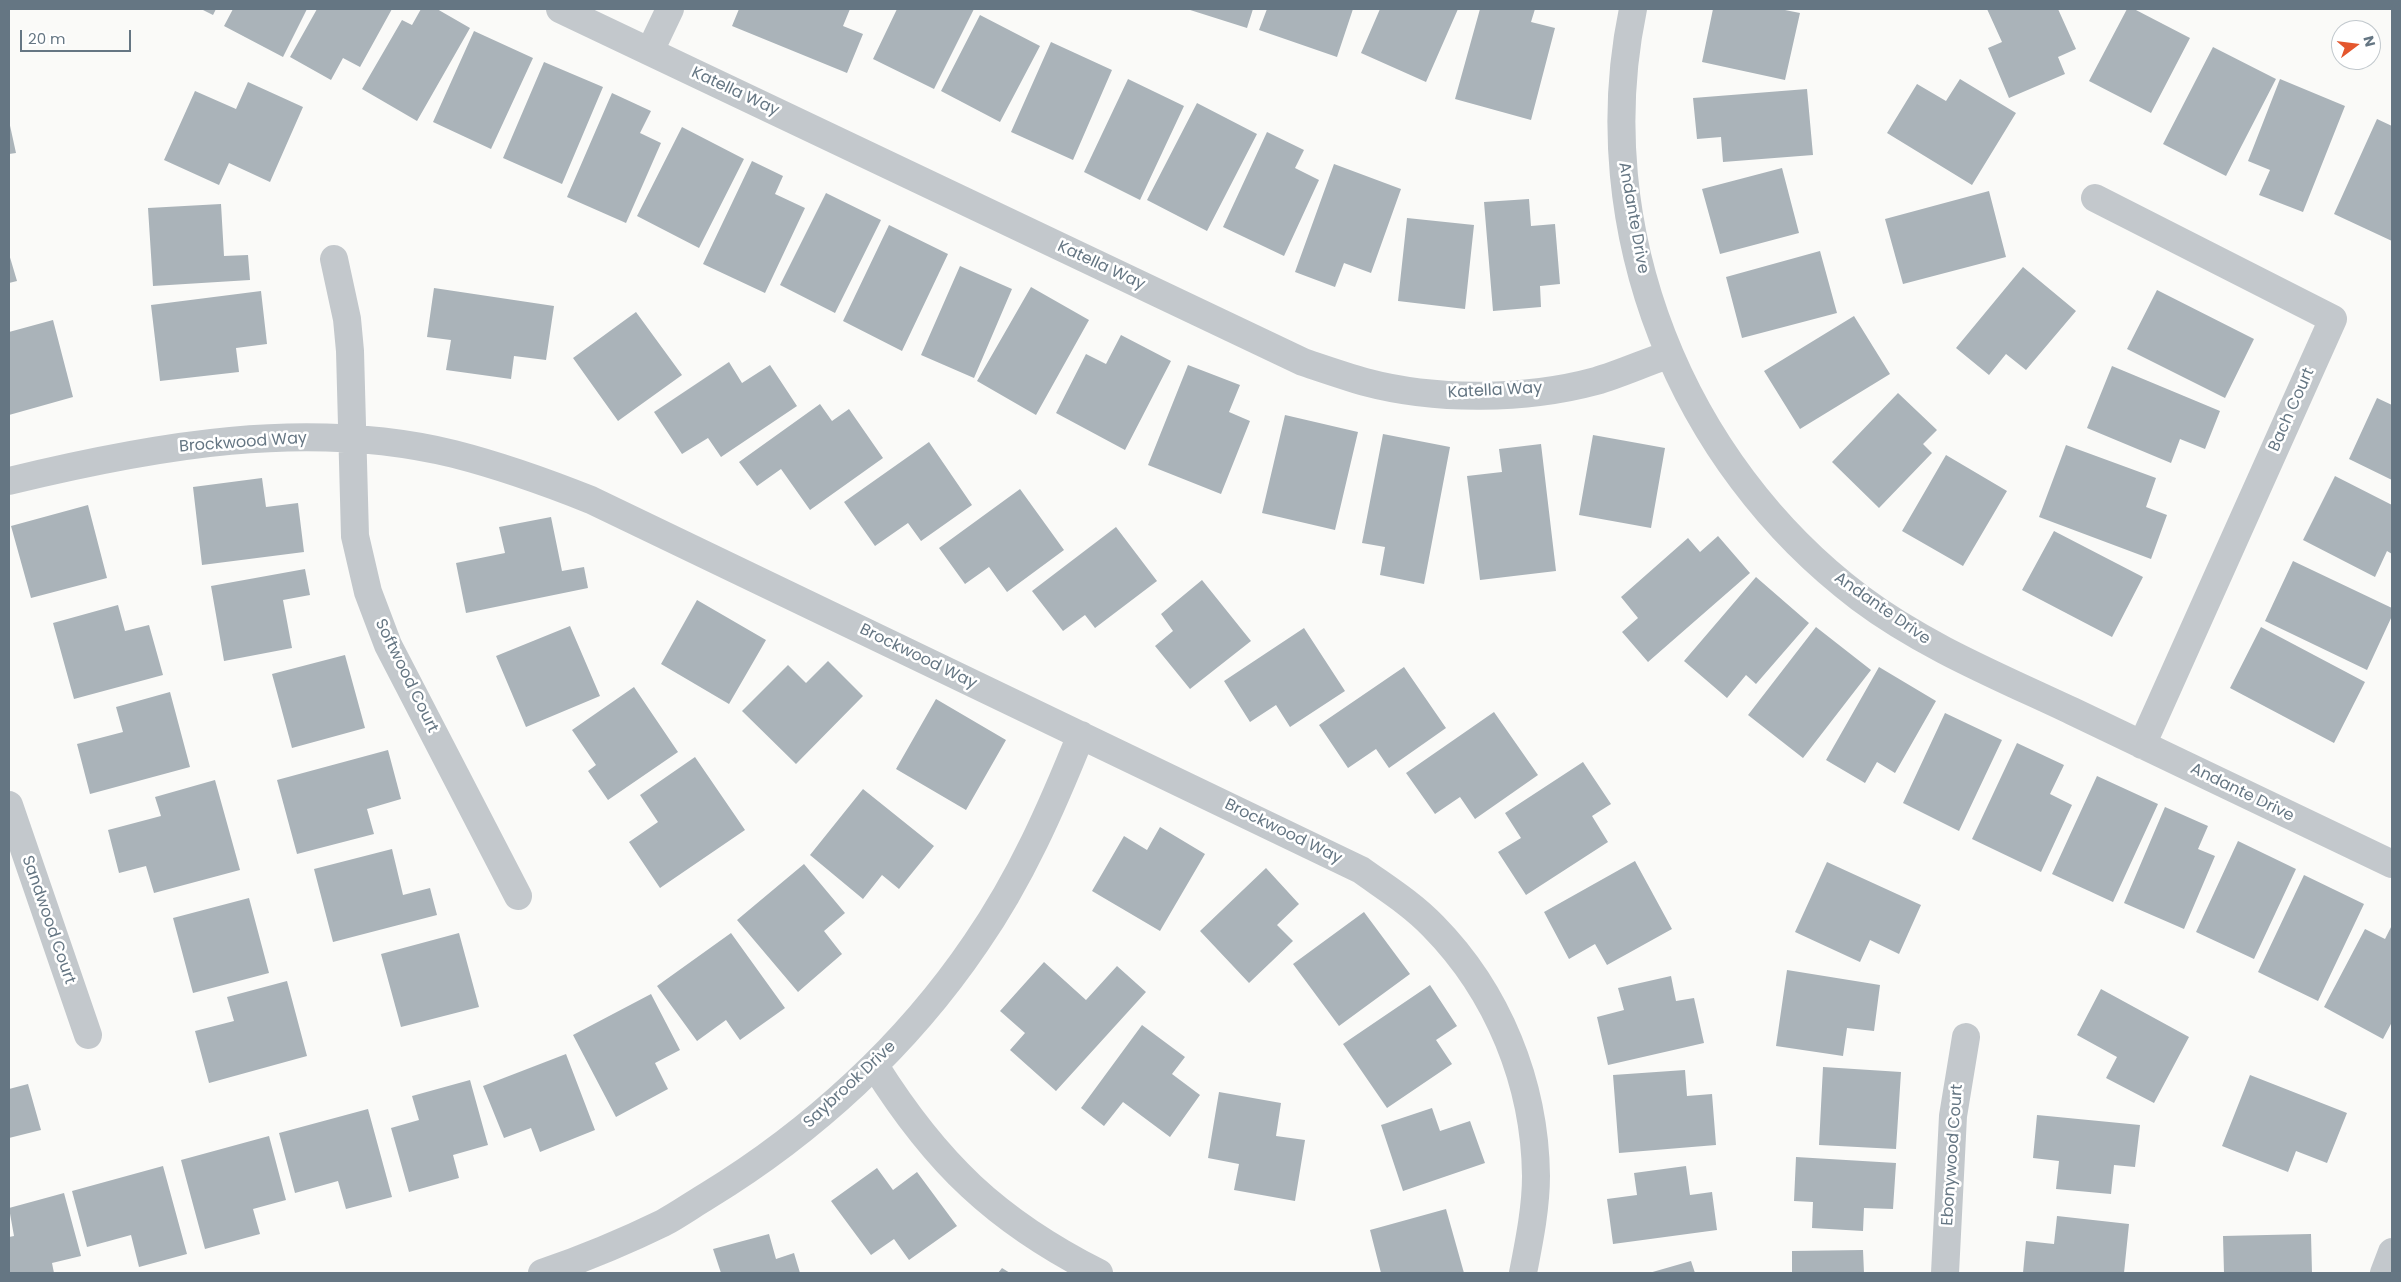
<!DOCTYPE html>
<html>
<head>
<meta charset="utf-8">
<style>
  body { margin:0 }
  #map { position:relative; width:2401px; height:1282px; overflow:hidden; background:#fafaf8; font-family:Poppins,sans-serif }
  canvas { display:block }
  .frame { position:absolute; inset:0; border:10px solid #657683; pointer-events:none }
  .north { position:absolute; left:2331px; top:20px; width:50px; height:50px; box-sizing:border-box; background:#fff; border:1px solid #c1c8cd; border-radius:50%; rotate:75deg; font-size:14px; font-weight:700; line-height:20px; text-align:center; color:#657683 }
  .north::after { content:''; display:block; margin:auto; width:18px; height:22px; background:#e4572e; clip-path:polygon(50% 0,100% 100%,50% 72%,0 100%) }
  .scale { position:absolute; left:20px; top:30px; width:111px; height:22px; box-sizing:border-box; border:2px solid #657683; border-top:0; padding-left:6px; font-size:15px; line-height:18px; white-space:nowrap; color:#657683; -webkit-text-stroke:4px #fff; paint-order:stroke }
</style>
</head>
<body>
<div id="map">
<canvas width="2401" height="1282"></canvas>
<div class="frame"></div>
<div class="north">N</div>
<div class="scale">20 m</div>
</div>
<script>
const ctx = document.querySelector('canvas').getContext('2d');
ctx.lineJoin = 'round';
function paint(path, color) { ctx.fillStyle = color; ctx.fill(path, 'evenodd'); }
function trace(path, color, width, dash) { ctx.strokeStyle = color; ctx.lineWidth = width; ctx.lineCap = dash ? 'butt' : 'round'; ctx.setLineDash(dash || []); ctx.stroke(path); }
function write(font, color, halo, rows, align = 'center') {
  ctx.font = font + ' Poppins,sans-serif'; ctx.lineWidth = 5; ctx.setLineDash([]); ctx.textBaseline = 'middle'; ctx.strokeStyle = halo; ctx.fillStyle = color; for (const [text, x, y, turn = 0] of rows) {
    ctx.save(); ctx.translate(x, y); ctx.rotate((+turn || 0) * Math.PI / 180); ctx.textAlign = isNaN(turn) ? turn : align; if (halo) ctx.strokeText(text, 0, 0); ctx.fillText(text, 0, 0); ctx.restore();
  }
}
paint(new Path2D(`
  M201,9h15l-3,6z
  M233,9h74l-24,48 -59,-31z
  M317,9h75l-32,58 -17,-9 -12,22 -41,-23z
  M421,9h16l33,19 -53,93 -55,-32 40,-69 10,5z
  M739,9h111l-7,17 20,8 -16,39 -115,-47z
  M897,9h77l-40,80 -61,-30z
  M1187,9h66l-6,19z
  M1267,9h86l-16,48 -78,-27z
  M1380,9h78l-32,73 -65,-29z
  M1480,9h55l-4,13 24,6 -24,92 -76,-21z
  M1713,9h67l20,4 -15,67 -83,-18z
  M1987,9h71l18,40 -18,8 7,17 -56,24 -21,-50 14,-6z
  M2127,9h7l56,29 -39,75 -62,-32z
  M980,15l60,31 -40,76 -59,-31z
  M474,31l59,27 -42,91 -58,-27z
  M1051,42l61,28 -39,90 -62,-28z
  M2213,47l63,32 -50,97 -63,-32z
  M544,62l59,25 -41,97 -59,-26z
  M1128,79l56,27 -44,94 -56,-28z
  M1960,79l56,34 -44,72 -85,-52 30,-49 29,17z
  M2280,79l65,27 -42,106 -44,-17 11,-25 -22,-9z
  M248,82l55,25 -33,75 -41,-19 -10,22 -55,-25 31,-69 41,18z
  M1807,89l6,66 -90,7 -2,-25 -24,2 -4,-41z
  M612,93l39,18 -11,22 21,10 -35,80 -59,-26z
  M1197,103l60,31 -50,97 -60,-31z
  M2377,119l15,7v115l-58,-27z
  M9,121l7,32 -7,1z
  M682,127l62,32 -45,89 -62,-32z
  M1267,132l37,18 -9,18 24,12 -35,76 -61,-29z
  M752,161l31,15 -8,18 30,14 -40,85 -62,-29z
  M1334,164l67,25 -30,84 -27,-10 -9,24 -40,-15z
  M1782,168l17,65 -79,21 -18,-65z
  M1989,191l17,66 -103,27 -18,-65z
  M826,193l55,27 -46,93 -55,-28z
  M1529,199l2,27 24,-2 5,60 -20,2 1,21 -48,4 -9,-109z
  M221,204l3,52 24,-1 2,25 -97,6 -5,-78z
  M1407,218l67,7 -9,84 -67,-8z
  M889,225l59,29 -46,97 -59,-30z
  M1820,251l17,62 -95,25 -16,-61z
  M9,254l8,27 -8,2z
  M960,266l52,23 -38,89 -53,-23z
  M2023,267l53,44 -50,59 -20,-16 -17,21 -33,-27z
  M1031,287l58,33 -53,95 -59,-34z
  M434,288l120,18 -8,54 -32,-4 -3,23 -65,-9 5,-30 -24,-3z
  M2157,290l97,49 -29,59 -98,-49z
  M261,291l6,53 -31,4 3,24 -79,9 -9,-76z
  M636,312l46,63 -64,46 -45,-63z
  M1854,316l36,58 -90,55 -36,-58z
  M53,320l20,77 -64,18v-83z
  M1121,335l50,26 -46,89 -69,-37 30,-59 20,10z
  M729,362l13,21 28,-18 27,41 -76,51 -13,-19 -26,16 -28,-42z
  M1188,365l52,20 -11,27 21,9 -29,73 -73,-29z
  M2112,366l108,45 -15,38 -25,-10 -9,24 -84,-35z
  M1898,393l39,37 -14,14 9,9 -53,55 -47,-46z
  M2377,398l15,7v75l-43,-21z
  M820,404l12,17 17,-12 34,49 -73,52 -29,-41 -24,17 -18,-24z
  M1285,415l73,17 -23,98 -73,-17z
  M1383,434l67,13 -26,137 -44,-9 5,-28 -23,-4z
  M1593,435l72,13 -14,80 -72,-13z
  M929,442l43,63 -51,36 -13,-18 -33,23 -31,-44z
  M1541,444l15,127 -76,9 -13,-104 35,-4 -3,-23z
  M2066,445l90,33 -10,29 21,8 -16,44 -112,-42z
  M1946,455l61,36 -44,75 -61,-35z
  M2335,476l57,29v49l-5,-3 -12,26 -72,-37z
  M262,478l4,29 32,-4 6,49 -102,13 -9,-78z
  M1020,489l44,61 -57,42 -18,-25 -24,17 -26,-36z
  M88,505l19,73 -76,20 -20,-72z
  M551,517l11,54 22,-4 4,21 -122,25 -10,-50 49,-10 -6,-26z
  M1116,527l41,54 -62,47 -10,-13 -22,16 -31,-40z
  M2054,531l89,46 -31,60 -90,-47z
  M1718,536l32,37 -102,89 -26,-30 16,-14 -17,-21 67,-59 12,14z
  M2293,561l99,47v8l-25,54 -102,-49z
  M305,569l5,26 -27,5 9,48 -68,13 -13,-75z
  M1756,577l53,46 -53,61 -10,-9 -19,23 -43,-37z
  M1202,580l49,61 -61,48 -35,-43 18,-15 -12,-17z
  M697,600l69,40 -37,64 -68,-40z
  M118,605l7,26 24,-6 14,50 -89,24 -21,-76z
  M570,626l30,70 -74,31 -30,-71z
  M1816,627l55,43 -68,88 -55,-43z
  M2261,627l104,55 -31,61 -104,-55z
  M1304,628l41,63 -55,36 -14,-22 -26,17 -26,-41z
  M345,655l20,73 -73,20 -20,-74z
  M828,661l35,35 -67,68 -54,-53 46,-46 18,18z
  M1404,667l42,61 -57,40 -13,-19 -28,19 -29,-43z
  M1879,667l57,34 -41,72 -18,-11 -12,21 -39,-23z
  M634,687l44,65 -70,48 -20,-29 8,-6 -24,-35z
  M170,692l20,75 -100,27 -13,-50 46,-12 -7,-25z
  M936,699l70,41 -40,70 -70,-41z
  M1494,712l44,63 -63,44 -15,-22 -25,17 -29,-41z
  M1945,713l57,27 -43,91 -56,-28z
  M2017,743l47,22 -14,29 22,11 -31,67 -69,-33z
  M388,750l13,49 -34,10 7,25 -77,20 -20,-74z
  M695,757l50,73 -85,58 -31,-46 29,-20 -18,-27z
  M1583,762l28,42 -19,12 16,26 -82,53 -28,-43 23,-14 -16,-25z
  M2097,776l61,28 -45,98 -61,-28z
  M215,780l25,90 -86,23 -8,-27 -27,7 -11,-43 53,-14 -6,-19z
  M863,789l71,57 -35,43 -17,-14 -19,24 -53,-44z
  M2165,807l43,19 -10,23 17,7 -31,73 -60,-26z
  M1160,827l45,27 -45,77 -68,-40 32,-55 23,14z
  M2238,841l58,28 -42,90 -58,-27z
  M392,849l11,46 27,-7 7,27 -104,27 -19,-73z
  M1635,861l37,68 -65,36 -12,-21 -26,15 -25,-47z
  M1827,862l94,43 -22,49 -29,-14 -10,22 -65,-30z
  M804,864l41,49 -21,18 18,23 -44,38 -61,-72z
  M1266,868l33,36 -22,21 16,16 -44,42 -49,-52z
  M2304,875l60,29 -46,97 -60,-29z
  M249,898l20,75 -76,20 -20,-75z
  M1364,912l46,62 -71,52 -46,-62z
  M2392,925v97l-9,17 -59,-32 41,-78 20,10z
  M459,933l20,74 -78,20 -20,-73z
  M731,933l54,75 -45,32 -14,-20 -29,21 -40,-55z
  M1044,962l42,38 31,-34 29,26 -90,99 -46,-41 15,-17 -25,-22z
  M1787,970l93,15 -6,46 -27,-3 -4,28 -67,-10z
  M1671,976l5,25 18,-3 10,45 -96,22 -11,-48 27,-7 -6,-22z
  M287,981l20,75 -98,27 -14,-52 39,-10 -7,-24z
  M1430,985l27,41 -21,14 16,24 -65,44 -44,-64z
  M2101,989l88,48 -35,66 -48,-25 11,-21 -40,-22z
  M651,994l29,56 -25,13 13,26 -52,28 -43,-82z
  M1142,1025l43,32 -13,17 28,21 -30,42 -47,-35 -19,24 -23,-18z
  M566,1054l29,76 -55,22 -9,-24 -27,10 -21,-52z
  M1823,1067l78,5 -5,77 -77,-4z
  M1685,1070l2,26 25,-2 4,51 -97,8 -6,-78z
  M2250,1075l97,38 -20,50 -31,-12 -8,21 -66,-26z
  M470,1080l18,65 -35,10 6,23 -50,14 -18,-64 28,-8 -7,-24z
  M28,1084l13,46 -32,8v-49z
  M1219,1092l62,11 -5,33 29,4 -10,61 -61,-11 5,-26 -31,-6z
  M1432,1108l8,23 30,-10 15,42 -82,28 -22,-66z
  M368,1109l24,88 -46,12 -8,-28 -43,12 -16,-60z
  M2037,1115l103,10 -5,42 -21,-2 -3,29 -55,-5 3,-28 -26,-3z
  M269,1136l17,64 -33,9 7,25 -55,15 -24,-89z
  M1796,1157l100,6 -3,46 -29,-1 -1,23 -51,-3 1,-26 -19,-1z
  M163,1166l24,88 -48,13 -8,-32 -44,12 -15,-56z
  M1686,1166l4,29 22,-3 5,38 -104,14 -6,-45 30,-4 -3,-22z
  M877,1168l16,22 24,-18 40,54 -48,34 -15,-21 -23,16 -40,-54z
  M64,1193l17,63 -29,7 2,10h-45v-36l5,-1 -5,-28z
  M1446,1209l18,64h-83l-11,-43z
  M2057,1216l72,8 -5,49h-101l3,-32 28,3z
  M769,1234l7,25 18,-6 6,20h-79l-8,-24z
  M2311,1234l1,39h-88l-1,-37z
  M1863,1250l1,23h-72v-22z
  M1691,1261l4,12h-46z
  M1002,1268l8,5h-12z`), '#aab3b9');
trace(new Path2D(`
  M560,9l743,353c21,7 41,14 62,20 71,19 161,18 231,-1 24,-7 48,-18 72,-26
  M1633,9c-46,220 48,454 227,589 64,48 140,79 212,113 107,51 213,102 320,153
  M650,51l20,-42
  M2095,198l238,121 -191,426
  M334,259l13,60 3,32 5,185 13,56 20,53 130,251
  M9,481c144,-35 298,-63 445,-27 47,12 92,28 137,46l770,370c25,18 51,34 72,56 65,66 102,157 103,250 0,32 -7,66 -13,97
  M9,805l79,230
  M875,1066c61,97 121,155 224,207
  M542,1273c41,-14 82,-31 121,-50 15,-8 29,-18 44,-27 105,-64 200,-151 269,-253 45,-65 76,-136 105,-208
  M1945,1273l8,-157 13,-79
  M2384,1273l8,-21`), '#c3c8cc', 28);
write('16px', '#657683', '#fff', [
  ["Katella Way",735,92,25],
  ["Andante Drive",1633,218,80],
  ["Katella Way",1101,266,25],
  ["Katella Way",1495,391,-3],
  ["Bach Court",2292,410,-66],
  ["Brockwood Way",243,443,-4],
  ["Andante Drive",1882,609,35],
  ["Brockwood Way",918,657,26],
  ["Softwood Court",406,676,64],
  ["Andante Drive",2242,793,26],
  ["Brockwood Way",1283,832,26],
  ["Sandwood Court",48,920,71],
  ["Saybrook Drive",850,1085,-43],
  ["Ebonywood Court",1953,1155,-86]
]);
</script>
</body>
</html>
